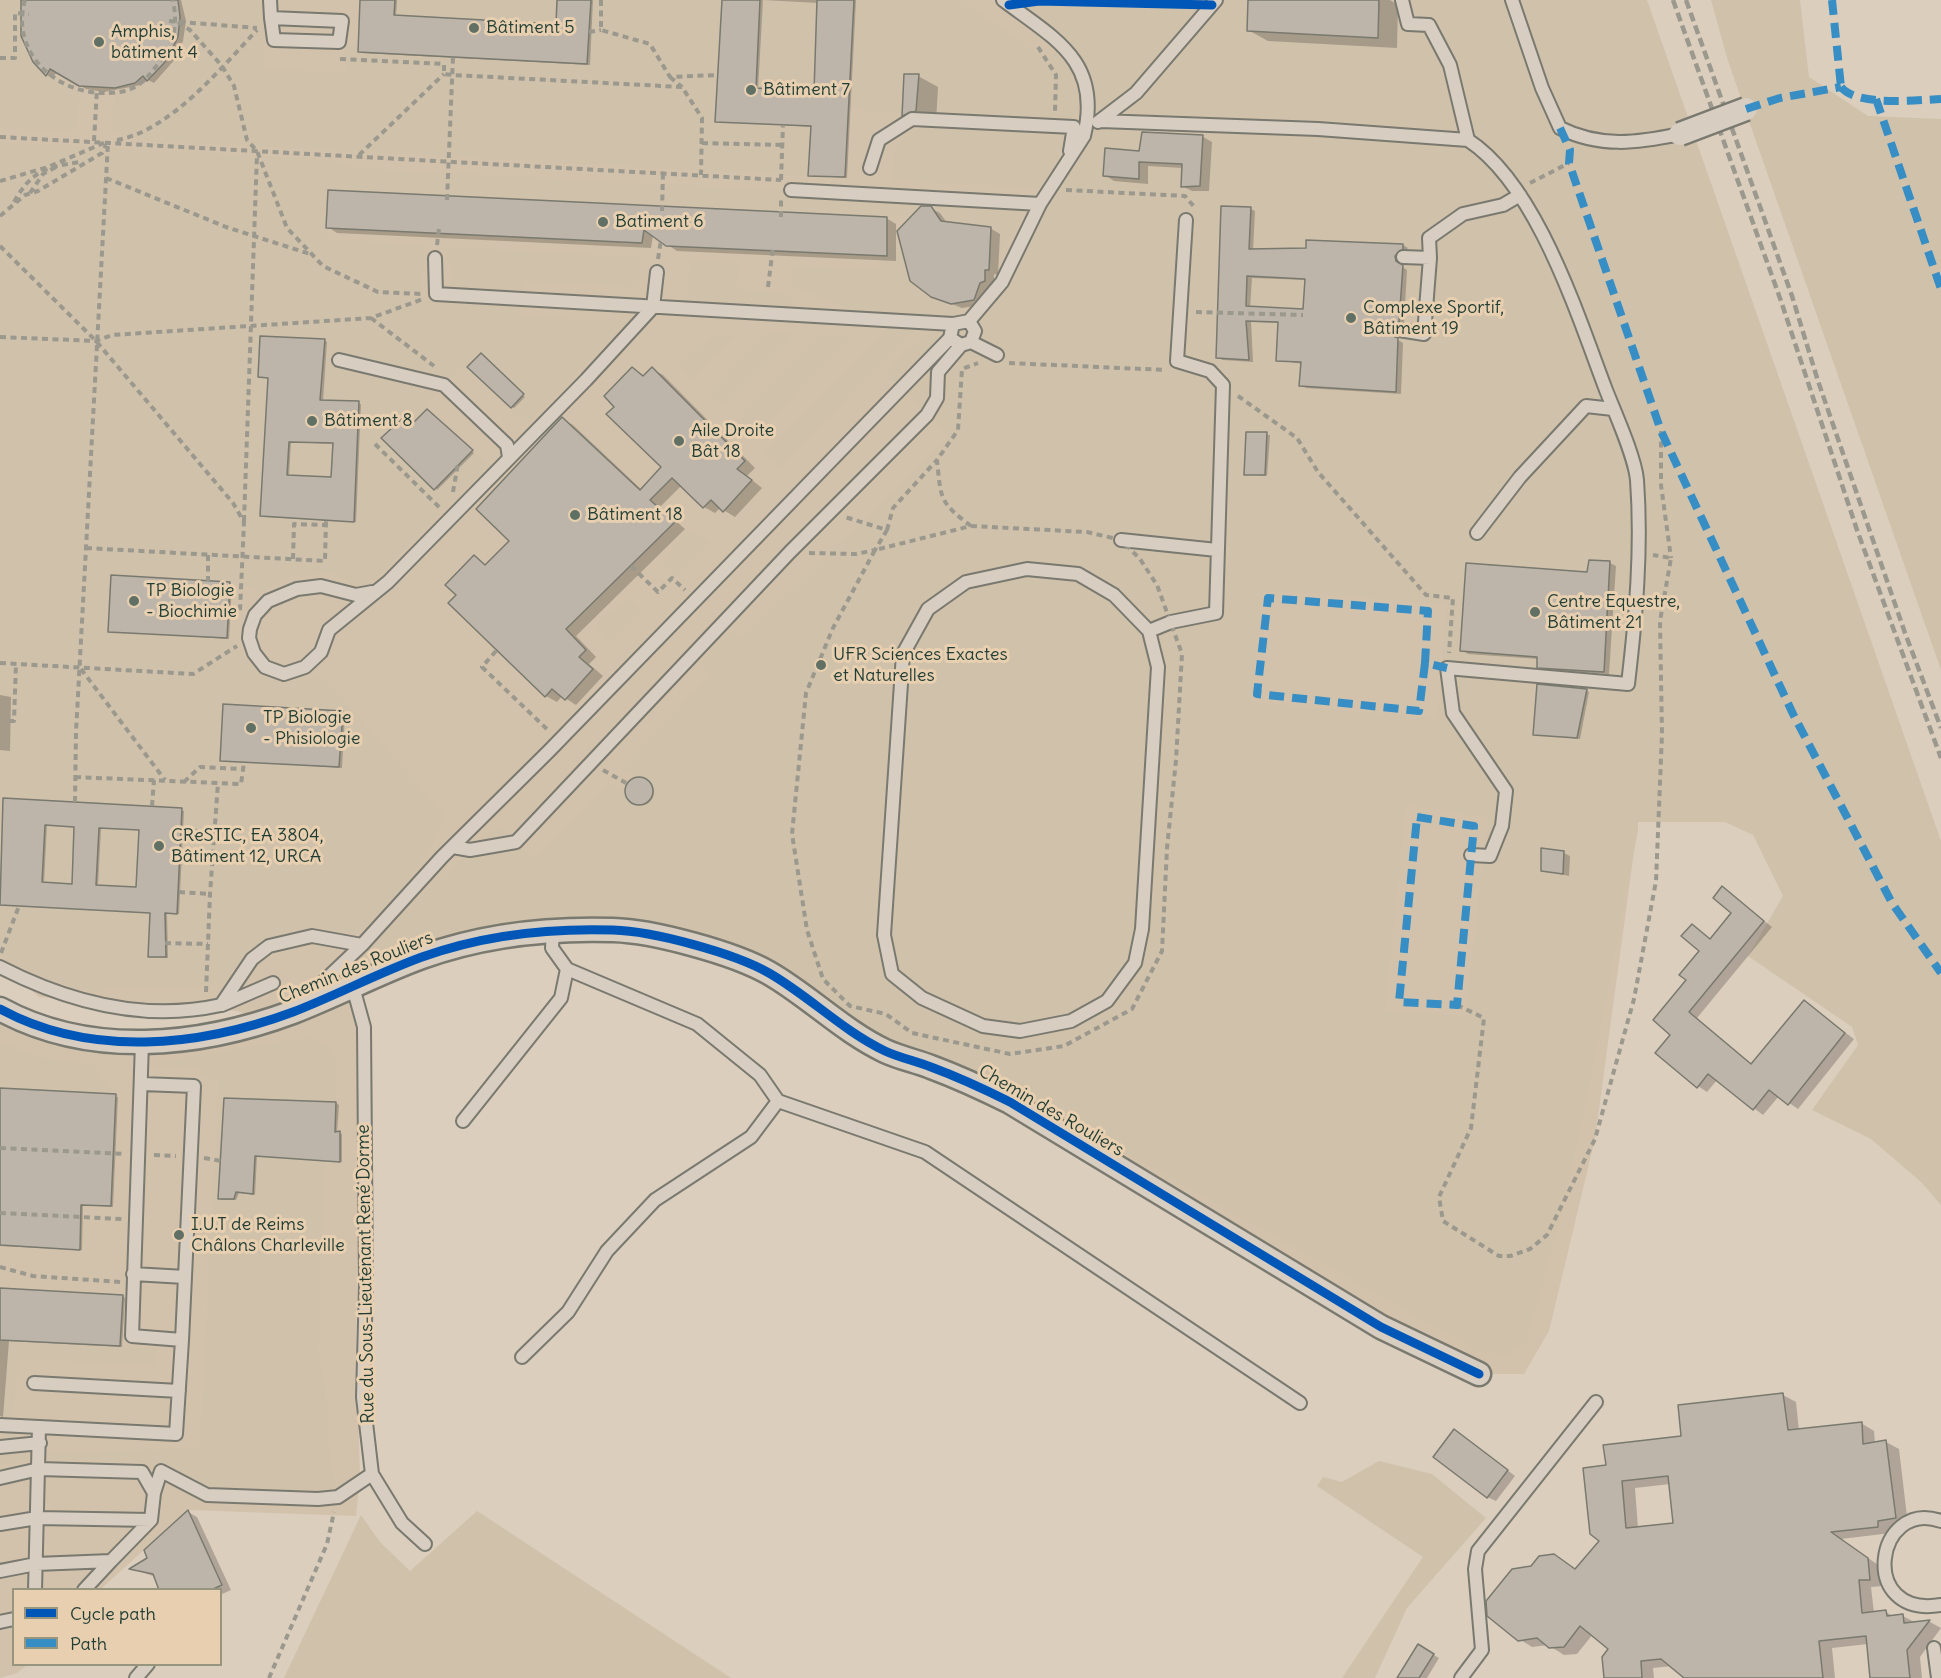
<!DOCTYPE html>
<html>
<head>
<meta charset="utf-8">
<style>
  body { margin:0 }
  #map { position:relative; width:1941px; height:1678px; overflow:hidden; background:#dbcebd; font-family:Delius,sans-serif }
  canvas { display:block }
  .legend { position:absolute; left:12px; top:1588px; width:210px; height:78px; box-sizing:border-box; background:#e8cfb0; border:2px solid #98957e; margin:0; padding:8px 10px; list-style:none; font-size:18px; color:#1f3d34 }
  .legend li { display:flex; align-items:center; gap:12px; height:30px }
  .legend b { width:30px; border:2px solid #98957e }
</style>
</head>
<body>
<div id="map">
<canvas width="1941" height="1678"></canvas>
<ul class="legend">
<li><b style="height:8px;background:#0057b8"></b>Cycle path</li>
<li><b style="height:8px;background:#378ec5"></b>Path</li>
</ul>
</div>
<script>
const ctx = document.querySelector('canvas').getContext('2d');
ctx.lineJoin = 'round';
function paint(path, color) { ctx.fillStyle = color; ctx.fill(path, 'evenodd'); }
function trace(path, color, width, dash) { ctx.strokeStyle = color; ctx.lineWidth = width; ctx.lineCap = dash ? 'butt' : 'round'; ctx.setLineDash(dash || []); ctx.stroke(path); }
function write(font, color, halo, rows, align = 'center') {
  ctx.font = font + ' Delius,sans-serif'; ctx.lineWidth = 6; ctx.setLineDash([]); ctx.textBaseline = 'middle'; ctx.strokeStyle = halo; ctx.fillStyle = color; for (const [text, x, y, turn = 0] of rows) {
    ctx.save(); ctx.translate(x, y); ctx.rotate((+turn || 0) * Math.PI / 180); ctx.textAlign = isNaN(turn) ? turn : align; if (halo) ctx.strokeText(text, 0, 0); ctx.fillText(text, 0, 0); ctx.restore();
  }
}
paint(new Path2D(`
  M0,0h1441l197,822 -43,317 -46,192 -25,43h-45l-712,-402 -107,-37 -208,13 -99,39 11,40 -8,310 4,140 -4,39 -168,-6 -87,79 -87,1v74l13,1 -10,8 -17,5v-669l93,31 168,-19 -24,-10 -198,-14 -39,-33z`), '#d2c2ab');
paint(new Path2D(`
  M0,0h21c0,56 7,68 58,91l-2,39 -77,-1z
  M178,0h86l-1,70 83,2 -1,-26 13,-1 1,7 228,12 4,-64h131l-7,122 96,4 -3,50 -659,-36 -37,-8 2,-39c13,-8 32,-13 43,-22 21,-16 22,-48 21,-71z
  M395,0h162l-1,24 -162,-9z
  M760,0l57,2 -3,90 -58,-4z
  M854,0h107l86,61 10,-10 -11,-12 6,-12 -38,-27h633l294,841v364l-20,-23 -50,-43 -59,-29 46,-65 -6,-18 -104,-71 35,-60 -30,-61 -28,-13h-87v9c-34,171 -61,346 -113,512l-17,11 -29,-2 -339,-192 -170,-79 -157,-79 -153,-67 -208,13 -162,65 72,-68 137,-118 35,33 74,-77 17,10 10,10 11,1 6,-7v-14c-11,-6 -20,-7 -31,-13l90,-96 -12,-11 33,-33 11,8 205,-201 -62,-64 16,-18 44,-33 17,4 107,-171 21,-42 -2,-19 -15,-17 6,29 -11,14 -197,-8 -22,-8zM1263,590l184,14 -9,115 -187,-17zM1406,804l82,14 -22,198 -81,-5z
  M1711,0h89l9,77 59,39 73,3v551l-213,-609z
  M934,126l126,5 7,5 -1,7 -26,45 -148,-8c4,-35 3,-48 42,-54z
  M0,142l335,18 18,8 674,35 -12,26 -26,41 2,-43 -57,-7 4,-3 -11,-16 -18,16h-22l-559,-27 -2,49 98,6 -3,54 101,7 -6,10 110,6 -100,102 -61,-59 -41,41 64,59 -124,125 -30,-17 -45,3 -26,16 -33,-10 -119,-6 -3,56 119,6 17,18 10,16 38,10 28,-4 12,9 112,128 -14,33 -30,43 -44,43 -68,-4 -45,30 -14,22c-41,7 -83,9 -124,5l-1,6c-38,-5 -73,-18 -104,-42z
  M885,246l17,3c0,27 21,51 48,54 8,1 17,-2 24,-3l-19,16 -103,-5 -61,-26 1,-19 88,2z
  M447,247l194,10 -3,30 -118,-6 8,14 -76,-5 -1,-26 -5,-1z
  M691,260l49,3 -4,26 45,3 22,18 -117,-7z
  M891,325l24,2 -134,140 -17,-14z
  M768,332l27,2 -72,73 -14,-13z
  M713,335l21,2 -44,42 -12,-13z
  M822,335l29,2 -101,103 -15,-17z
  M689,530l21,11 -33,35 -14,-11 9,-15z
  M630,598l13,13 -33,33 -15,-17 14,-15z
  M311,1037l17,9 7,12 1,44 -112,-4 -6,101h16l2,-7 17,2 2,-38 85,6 -15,-1 -7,193 8,36 4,70 8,37 -131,-2 -68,-33 -46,-2 -45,1v-8l152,-5 19,-369 -18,-1 -1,-11 -61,-2z
  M0,1042l38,15 53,7 25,30 -116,-6z
  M0,1340l157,8 -2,17 -136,-6c-2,27 -14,71 3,93l7,2 -1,6 -28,5v-49l5,-55 -5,-1z
  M1379,1461l53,13 54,44 -79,90 -32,70h-33l81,-121 -106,-71 6,-9 19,5z
  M477,1511l254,167h-447l77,-163 19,27 30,29z`), '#d0c1aa');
paint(new Path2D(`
  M24,0h157l5,21 -3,20 -6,16 -23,26 -6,-3 -7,5 -37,7 -18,-3 -29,-17 -5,6 -5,-3 -17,-21 -8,-18 -1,-20z
  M362,0h35l-1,17 162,8 1,-25h34l-3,65 -228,-12 -2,-2z
  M724,0h132l-9,178 -38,-3 3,-48 -95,-6zM763,0l56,3 -3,91 -58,-4z
  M1250,0h140l8,5 -1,43 -129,-7 -20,-11z
  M918,76l20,11 -2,35 -13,4 -20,-11z
  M1203,137l9,5 -3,49h-17l-10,-5 1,-18 -35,-2v18l-34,-3 -9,-6 35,-23z
  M930,208l10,5 7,10 43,5 10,6 -2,41 -4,-1v12l-11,19 -21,3 -31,-12z
  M1251,209l4,2 -2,40 150,-6 5,3 -9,11 2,7 6,4 -3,54 -6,3 -3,6 3,7 5,3 -2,51 -95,-6 -5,-3 1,-21 -24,-4 2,-37 -29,-1 2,40 -30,-2 -5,-2zM1252,278l54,2 -1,30 -55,-2z
  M886,218l10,6v37l-219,-10 -24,-16 -2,13 -314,-15 -9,-6z
  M324,340l3,2 -4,59 38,3 -5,118 -92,-5 -2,-1 7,-138 -10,-2zM291,442l43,2 -1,35 -44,-3z
  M483,357l42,40 -11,11 -2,-1z
  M632,369l13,7 7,-7 11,6 92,93 -8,8 15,12 -27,29 -15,-9 -5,5 -11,-6 -22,-22 -22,22 25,22 -109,107 20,21 -7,7 14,12 -27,29 -14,-9 -5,6 -11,-6 -88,-101 16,-38 12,8 25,-24 51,-122 11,6 69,65 21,-23 -47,-60z
  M430,412l44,41 -37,37 -25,-65z
  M1247,433l23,2 -3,41 -21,-2z
  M1610,563l6,3 -7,108 -64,-4 -6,-3v-8l-71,-5 -6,-4z
  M230,583l2,2 -3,54 -119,-8z
  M1586,690l3,2 -9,47 -46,-5z
  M0,695l11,2 -1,54 -10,-1z
  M342,713l3,1 -3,54 -120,-8z
  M628 792a13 13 0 1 1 26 0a13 13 0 1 1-26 0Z
  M5,799l179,12 -5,103h-12l1,44 -19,-1 2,-44 -151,-9zM47,825l29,2 -2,58 -30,-1zM101,828l39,2 -3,59 -39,-2z
  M1564,853l6,3 -1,20 -27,-6z
  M1722,888l50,39 -75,91 56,47 51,-63 50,37 -56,70 -19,-13 -16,19 -46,-35 -10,12 -9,-6 -26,-52 16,-54 13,-29 -9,-25 19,13 22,-26z
  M0,1089l118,8 -5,110 -30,-2 -1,45 -82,-4z
  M226,1099l110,4 3,2 -2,28 5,1v28l-85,-6 -2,39 -16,-2 -3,7h-14l-2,-1z
  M0,1290l123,6 2,2 -3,49 -113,-6 -6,76 -3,-1z
  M1783,1395l13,7 3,29 62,-8 13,8 1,13 11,-2 13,7 9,76 -17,2v6l-50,6 40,28 2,19 -12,1 3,26 12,-1 8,5 9,-1 13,7 14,-1 11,6 -21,29 2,21h-50l-4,-34 -36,4 3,30h-149l-14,-12 -19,2 1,10h-49l5,-29 -17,-15 -16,20 -13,1 -16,-10 -16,2 -13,-8 13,-72 22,-12 22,15 25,-29 6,-74zM1670,1484l5,40 -37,4 -3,-40z
  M1463,1436l52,40 -19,25 -9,-4z
  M188,1512l9,5 34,73 -11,5v-5h-59l-5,-13 -24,-8 17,-11z
  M1418,1646l21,12 -12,20h-28z`), '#0003');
const building = new Path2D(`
  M21,0h157l2,17 -2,20 -13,25 -18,19 -4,-5 -8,7 -20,5 -36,-2 -29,-17 -4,7 -13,-14 -12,-26z
  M360,0h35l-1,15 162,9 1,-24h34l-4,64 -229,-12z
  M722,0h38l-4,88 58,4 3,-92h37l-9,177 -37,-1 3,-50 -96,-4z
  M1248,0h131l-1,38 -131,-7z
  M904,74h15l-3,37 -14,5z
  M1142,132l61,3 -3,51 -19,1 1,-23 -43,-2v17l-36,-3 2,-28 34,3z
  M328,190l559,27v39l-221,-10 -22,-16 -2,13 -316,-15z
  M921,206h10l10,15 50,6 -2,43h-4v11l-5,2 -6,17 -23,4 -20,-7 -21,-16 -13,-50z
  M1221,206l30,1 -2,42 57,-1v-8l97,4v5l-8,7 1,5 7,4 -4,57 -6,2 -2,5 2,7 5,2 -2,54 -97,-6 2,-24 -25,-1 2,-39 -32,-1 3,39 -33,-2zM1247,276l58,3 -2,30 -57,-3z
  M260,336l65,3 -5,61 39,1 -5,121 -94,-6 8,-138 -10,-1zM289,442l44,1 -2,34 -44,-2z
  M481,353l43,41 -13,14 -44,-41z
  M632,367l11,9 9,-9 93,94 -8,8 15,11 -29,32 -12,-12 -8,8 -31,-30 -22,22 25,22 -109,107 20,21 -7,7 14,12 -28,31 -13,-11 -7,8 -97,-94 8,-8 -11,-10 29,-30 11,10 24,-24 -33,-32 86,-92 78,73 21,-23 -55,-53 8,-7 -10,-11z
  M427,409l46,41 -39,40 -53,-52 23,-21 8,7z
  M1246,432h21l-2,43h-21z
  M1589,560l21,1 -6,111 -67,-4v-11l-77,-6 6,-88 121,9z
  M111,575l119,7 -3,56 -119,-6z
  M1537,684l50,5 -10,49 -44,-3z
  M223,704l120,7 -4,56 -119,-6z
  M625 791a14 14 0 1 1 28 0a14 14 0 1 1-28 0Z
  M3,798l179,10 -5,106 -12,-1 1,44h-18l2,-44 -150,-8zM45,825l29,2 -2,57 -30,-2zM99,828l40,2 -3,57 -40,-2z
  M1541,848l23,3 -1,23 -22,-3z
  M1722,886l42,35 -75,91 62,52 53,-64 41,33 -57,72 -19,-15 -16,20 -45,-36 -11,14 -42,-35 15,-18 -17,-15 33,-40 -7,-5 20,-24 -18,-15 11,-12 18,15 21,-26 -18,-15z
  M0,1088l116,6 -5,112 -30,-1 -1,45 -80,-5z
  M224,1098l112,4 -1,30 5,-1v31l-85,-6 -2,38 -17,-2 -2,7h-16z
  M0,1288l123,7 -3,51 -120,-6z
  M1783,1393l5,37 74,-8 1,22 23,-4 10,78 -18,3v6l-47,5 37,26 2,22h-11l3,33 24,-3 1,6 16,-2 1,9 26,-3 -23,30 3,28h-40l-4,-42 -47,5 4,37h-139l-23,-19 -20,2 1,17h-38l-2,-21 6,-8 -28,-23 -16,21 -15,1 -12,-10 -19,3 -31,-25 -1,-15 26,-32 19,-3 8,-10 15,-2 21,15 24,-28 -9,-7 -7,-66 23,-3 -3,-20 78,-9 -3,-31zM1668,1476l5,47 -47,5 -4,-47z
  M1454,1429l54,41 -21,28 -54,-41z
  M188,1510l34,75 -11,5h-52l-6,-16 -24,-5 18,-11 -3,-8z
  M1418,1644l16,10 -15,24h-22z`);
paint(building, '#bdb5a9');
trace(building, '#79796f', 1.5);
const lane = new Path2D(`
  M270,0l1,18 71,3 -3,21 -65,-2 -3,-22
  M1402,0l6,24 21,1 21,40 18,75
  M1512,0l30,88 18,40c40,20 77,15 120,6
  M1101,121l217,8 150,11c69,45 109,174 138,250 9,23 29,67 31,90 5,68 -1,136 -9,204l-181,-16 6,45 53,78 -4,35 -12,30 -19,-1
  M1098,122l38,-29 80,-93
  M870,168l9,-28 33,-21 162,8 -4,24
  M791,190l249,14
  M435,258l1,36 517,30
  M1430,258l-1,-20 34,-24 40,-9 17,-10
  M969,321l33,-39 38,-78 44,-68c18,-75 -29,-97 -81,-136
  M1399,330l25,4 6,-76 -27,-1
  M971,342l26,13
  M339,360l105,25 63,60 2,12
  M1477,533l43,-56 66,-71 27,3
  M1121,540l96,10
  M372,592l-16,3 -35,-9 -24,3 -29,12 -13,14 -5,14 -1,9 5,15 11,14 19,7 21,-7 16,-15 8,-22 59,-48 198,-202 67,-73 4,-35
  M1149,631l9,36 -16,262 -7,34 -28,38 -36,20 -51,10 -37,-5 -61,-28 -30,-24 -8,-39 19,-281 25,-45 38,-27 61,-13 51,5 36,21 35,36 22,-9 45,-9 7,-228 -13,-14 -33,-10 9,-141
  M453,847l17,3 46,-8 274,-290 137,-137 10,-17 1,-26 23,-27
  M0,967c68,35 144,55 221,38l31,-46 17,-13 43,-10 50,9
  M567,969l130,55 63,51 18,26 147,51 375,251
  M353,987l11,40 2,257 -3,113 9,77 30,49 23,21
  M302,1002l60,-57 80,-88 107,-106 401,-413 3,-14 16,-3 6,10 -4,11 -10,3 -11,-7
  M222,1005l51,-22
  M142,1084l52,2 -12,254 -50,-4 10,-293
  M463,1121l98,-123 6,-29 -15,-21 1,-17
  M133,1274l52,3
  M522,1357l46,-45 39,-61 48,-51 96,-63 27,-36
  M34,1383l145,8
  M0,1425l39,2
  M0,1447l40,-4
  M0,1478l39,-9 103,3 12,21 -3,27 -114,-2 -37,6
  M154,1493l7,-22 46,24 111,4 20,-2 34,-23
  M1941,1521c-66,-23 -84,98 0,84
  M0,1571l36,-7 75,-3 40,-41
  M35,1590l4,-163 137,7 6,-94
  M84,1590l27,-29
  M0,1622l14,-3
  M1934,1648l4,30
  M136,1678l12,-14
  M1461,1678l21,-28 -7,-81 3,-18 118,-149`);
const street = new Path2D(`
  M0,1009c90,49 199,38 293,3 44,-17 85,-39 129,-55 61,-22 127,-29 191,-27 40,1 121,23 156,43 40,23 74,58 116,78 15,7 31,10 46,16 27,10 53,22 79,35l371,225 98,47`);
trace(lane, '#79796f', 16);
trace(street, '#79796f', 27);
trace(new Path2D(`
  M25,0c-15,52 30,93 79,93 10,0 22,-1 31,-6 10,-6 16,-14 23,-23 16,-22 20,-37 15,-64
  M601,0v30l49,14 20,33 48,-2
  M169,21l88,7
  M178,22l12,8 32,36 12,20 13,54 10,11 30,77 36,38 55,26 45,2
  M589,32l12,-2
  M1038,47l18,28 -1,37
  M0,58h15v-45l14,1
  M340,59l104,5v10l9,1 229,12 20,31 -1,57
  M670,77l12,10
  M0,137l781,43
  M117,140c53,-9 104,-72 140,-110
  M702,143l80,2
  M359,155l85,-81
  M106,178l120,49 84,27
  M781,180l2,-55
  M0,181l48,-14 58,-25
  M1530,183l39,-20
  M1066,190l119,6 11,13
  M30,193l13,-19 13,-7
  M447,200l6,-143
  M14,202c18,-32 33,-35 66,-40
  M662,211l1,-39
  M0,216l25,-21 13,-4 64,-38 4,-8
  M781,217v-18
  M437,245l2,-16
  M0,246l96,95 137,162 11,19 -4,89 -10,-1
  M658,259l3,-19
  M768,287l5,-40
  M1196,312l107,3
  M371,318l63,48
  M0,337l96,4 16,-6 259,-17 52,-19
  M1009,363l157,7
  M1238,396l59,42 21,34 108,123 27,3 -4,55
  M1661,431v54l10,73
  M375,444l65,64
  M453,492l5,-29
  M244,521l13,-367
  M971,526c-32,-24 -30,-27 -34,-66l21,-30 4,-61 16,-6
  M971,526l116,6 34,8 19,19 17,26 25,69 -6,106 -9,88 -5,103 -30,58 -68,37 -54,8 -98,-21 -26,-19 -36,-8 -27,-27 -16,-49 -15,-96 14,-141 27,-65 42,-78z
  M887,530l6,-22 44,-48
  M86,548l239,13 1,-41
  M809,553l47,1 19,-4 12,-20 -42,-13
  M208,555v26
  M293,559l1,-35 31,1
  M631,566l27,26 14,-14 13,12
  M496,651l-14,16 68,65
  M0,663l193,11 44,-28
  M81,669l84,111
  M9,721h5l2,-58
  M603,770l23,13
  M75,777l166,7 3,-21
  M184,782l16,-15 43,2
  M75,802l1,-70 32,-590
  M152,806l2,-26
  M182,830l32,2
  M179,892l31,2
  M165,943l43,1
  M1,953l18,-47
  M206,992l4,-98 8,-111
  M1457,1005l27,13 -13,110 -32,69 4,24 56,35h11l20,-7 17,-14 48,-96 39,-140 22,-118 6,-147 -2,-113 11,-63 -18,-3
  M0,1148l125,6
  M154,1155l22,1
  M204,1158l17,3
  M0,1213l122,6
  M0,1267l33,9 88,6
  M269,1678l58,-134 7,-32`), '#9b988e', 4, [6, 4.5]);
trace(lane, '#d7cdc1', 12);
trace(street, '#d7cdc1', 22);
trace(new Path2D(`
  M1673,0l108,301 76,229 84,228
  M1686,0l106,296 26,85 87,252 36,95`), '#9b988e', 4.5, [9, 4.5]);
const streetBridge = new Path2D(`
  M1680,134l66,-25`);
trace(streetBridge, '#79796f', 27, []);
trace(new Path2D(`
  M94,141l3,-52`), '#9b988e', 4, [6, 4.5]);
trace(streetBridge, '#d7cdc1', 22);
trace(new Path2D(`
  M1832,0l9,87
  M1841,87c16,20 76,13 100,12
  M1876,99l65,190
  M1746,109l34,-11 61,-11
  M1560,128l10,22 -1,13 92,268 132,283 99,189 49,70
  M1425,663l-6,48 -162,-17 11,-96 160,13 -3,52 22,5
  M1417,817l57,9 -17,179 -58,-3z`), '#378ec5', 8, [15, 8]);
trace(new Path2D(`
  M1009,5l30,-4 173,4
  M0,1009c90,49 199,38 293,3 44,-17 85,-39 129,-55 61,-22 127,-29 191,-27 40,1 121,23 156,43 40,23 74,58 116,78 15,7 31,10 46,16 27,10 53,22 79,35l371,225 98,47`), '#0057b8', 9);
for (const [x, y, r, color] of [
  [474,28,6,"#617064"],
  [99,42,6,"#617064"],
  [751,90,6,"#617064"],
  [603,222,6,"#617064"],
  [1351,318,6,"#617064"],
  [312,421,6,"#617064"],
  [679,441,6,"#617064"],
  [575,515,6,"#617064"],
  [134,601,6,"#617064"],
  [1535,612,6,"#617064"],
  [821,665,6,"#617064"],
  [251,728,6,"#617064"],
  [159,846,6,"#617064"],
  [179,1235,6,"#617064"]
]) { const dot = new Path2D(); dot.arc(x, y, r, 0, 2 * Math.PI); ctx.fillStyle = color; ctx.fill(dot); trace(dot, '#e8cfb0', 2); }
write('18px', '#1f3d34', '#e8cfb0', [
  ["Bâtiment 5",486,28],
  ["Amphis,",111,32],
  ["bâtiment 4",111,53],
  ["Bâtiment 7",763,90],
  ["Batiment 6",615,222],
  ["Complexe Sportif,",1363,308],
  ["Bâtiment 19",1363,329],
  ["Bâtiment 8",324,421],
  ["Aile Droite",691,431],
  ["Bât 18",691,452],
  ["Bâtiment 18",587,515],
  ["TP Biologie",146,591],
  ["- Biochimie",146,612],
  ["Centre Equestre,",1547,602],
  ["Bâtiment 21",1547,623],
  ["UFR Sciences Exactes",833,655],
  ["et Naturelles",833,676],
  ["TP Biologie",263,718],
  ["- Phisiologie",263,739],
  ["CReSTIC, EA 3804,",171,836],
  ["Bâtiment 12, URCA",171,857],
  ["I.U.T de Reims",191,1225],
  ["Châlons Charleville",191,1246]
], 'left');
write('18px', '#1f3d34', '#e8cfb0', [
  ["Chemin des Rouliers",356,968,-22],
  ["Chemin des Rouliers",1051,1111,30],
  ["Rue du Sous-Lieutenant René Dorme",366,1274,-91]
]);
</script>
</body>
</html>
